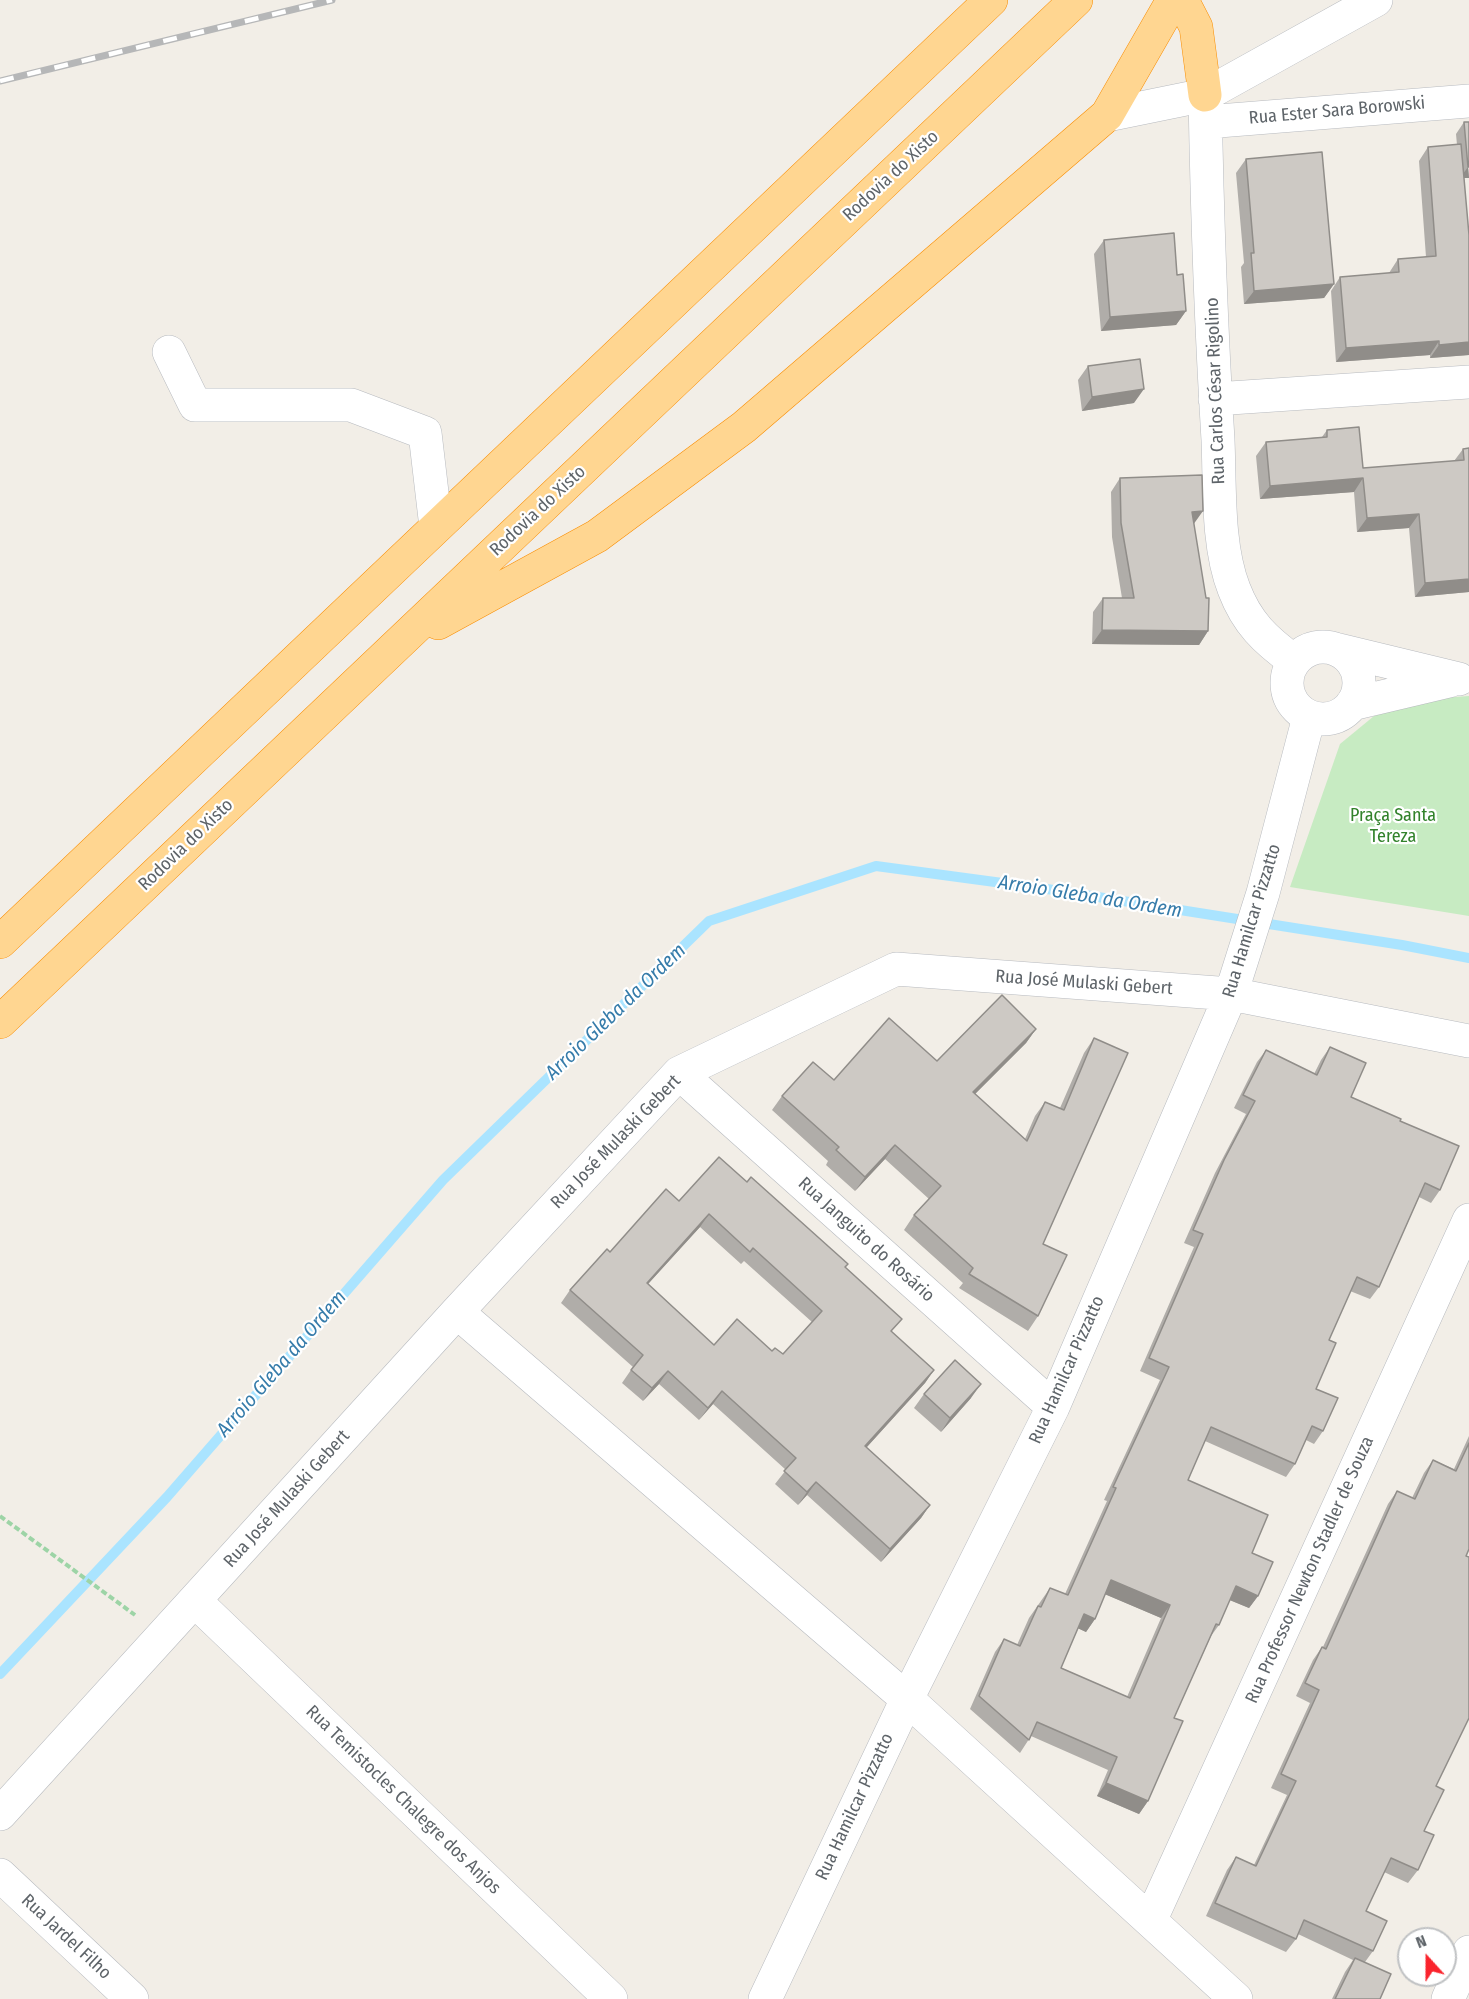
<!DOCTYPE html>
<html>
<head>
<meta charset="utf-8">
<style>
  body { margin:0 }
  #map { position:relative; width:1469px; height:1999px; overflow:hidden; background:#f2eee7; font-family:"Fira Sans Condensed",sans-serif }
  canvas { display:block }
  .north { position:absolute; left:1397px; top:1927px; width:60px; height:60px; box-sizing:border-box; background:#fff; border:2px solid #bfc1c3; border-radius:50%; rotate:339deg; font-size:16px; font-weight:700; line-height:24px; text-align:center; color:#5e6469 }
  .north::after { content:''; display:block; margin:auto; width:21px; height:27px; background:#fa242d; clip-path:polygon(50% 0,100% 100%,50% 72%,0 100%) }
</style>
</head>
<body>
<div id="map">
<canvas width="1469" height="1999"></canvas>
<div class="north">N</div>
</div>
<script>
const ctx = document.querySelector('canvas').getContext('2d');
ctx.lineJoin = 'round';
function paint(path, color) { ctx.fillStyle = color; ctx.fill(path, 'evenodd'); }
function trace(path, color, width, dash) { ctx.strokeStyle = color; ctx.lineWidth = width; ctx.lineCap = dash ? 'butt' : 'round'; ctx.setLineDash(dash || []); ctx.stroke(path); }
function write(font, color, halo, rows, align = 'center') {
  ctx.font = font + ' "Fira Sans Condensed",sans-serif'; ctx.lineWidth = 4.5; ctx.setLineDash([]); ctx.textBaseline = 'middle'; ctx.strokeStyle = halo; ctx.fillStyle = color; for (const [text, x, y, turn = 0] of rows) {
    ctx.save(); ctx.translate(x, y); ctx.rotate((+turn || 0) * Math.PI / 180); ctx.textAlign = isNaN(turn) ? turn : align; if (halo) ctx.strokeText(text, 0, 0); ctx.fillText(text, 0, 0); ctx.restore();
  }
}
paint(new Path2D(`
  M1469,696v220l-179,-29 50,-143 34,-28 52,-17z`), '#c7ebc2');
trace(new Path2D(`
  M0,1674l167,-177 276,-317 266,-259 167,-55 171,23 355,56 67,13`), '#aae4ff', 10);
const street = new Path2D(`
  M1205,95c2,115 6,231 13,345 2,47 -1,106 16,149 13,34 31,51 60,72
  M1107,115l98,-20 171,-95
  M1206,122l263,-21
  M169,352l26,53h156l74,28 11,94
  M1215,399l254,-17
  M1287 683a36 36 0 1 1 72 0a36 36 0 1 1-72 0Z
  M1339,650l120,29
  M1352,704l97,-23
  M679,1073l374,334
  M457,1312l450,387 329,300
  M195,1601l416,398
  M0,1814l457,-502 222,-239 217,-104 335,25 238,47
  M0,1875l132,124
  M1151,1919l318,-699
  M765,1999l142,-300 146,-292 178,-413 32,-101 46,-176
  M1448,1999l21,-47`);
const highway = new Path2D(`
  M1182,0l14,27 9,68
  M438,623l159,-87 147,-109 363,-312 66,-115
  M0,942l991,-942
  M0,1022l1076,-1022`);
trace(street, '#b7babf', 34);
trace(highway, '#f98d00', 34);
trace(new Path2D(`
  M0,1516l135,99`), '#9dd4a6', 4, [6, 3]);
trace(street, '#fff', 33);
trace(highway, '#ffd691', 33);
const rail = new Path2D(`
  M0,81l332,-81`);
trace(rail, '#b6b7b8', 7);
trace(rail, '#fff', 4.5, [14]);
paint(new Path2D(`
  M1464,122l5,56h-5l5,177 -39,3v-3l-94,7 -5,-71 9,-14 49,-4 9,-14 28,-2 -7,-96 9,-14 29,-2 -1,-11z
  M1246,159l88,125 -10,14 -80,6 -3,-37 3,-4 -8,-90z
  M1104,240l73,35 9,36 -10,14 -75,6 -7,-77z
  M1088,366l46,37 -52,8 -4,-31z
  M1327,430l36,38 91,-7 9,-12 6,-1v144l-54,5 -6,-69 -52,4 -3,-40 -94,7 -4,-43 10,-14 56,-5z
  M1120,478l74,46 14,107 -9,14 -107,-1 1,-32 10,-14h19l-10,-61 -1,-45z
  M1036,1029l-10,14 -51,51 50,45 10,-23 10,-14 15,6 24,-55 10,-15 -51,206 -5,72 -10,15 -69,-43 4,-5 -59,-53 10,-15 15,-16 -44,-40 -30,32 -29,-26 2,-4 -56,-51 10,-14 155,-35z
  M1330,1047l21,50 49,24 40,69 -9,13 -12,-6 -40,90 -9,12 -20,-8 -21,49 -13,49 7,42 -9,13 -8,-4 -11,24 -9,13 -81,-36 -17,39 64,73 6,43 -9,12 -19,-8 -11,25 -8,11 -37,82 -26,83 -9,13 -42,-18 11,-26 -77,-34 -11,17 -50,-44 25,-57 9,-13 13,6 12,-27 21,-30 15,6 42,-93 -3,-1 56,-120 -20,-9 54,-124 -10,-4 31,-70 31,-59 -12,-6 23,-46 9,-12 48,24 7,-14zM1105,1594l56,24 -34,79 -66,-29 17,-40 8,4 9,-13z
  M747,1182l101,82 -3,4 47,64 42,38 -9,13 -59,65 64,57 -9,13 -40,44 -74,-67 -9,10 -23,-21 11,-14 -73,-66 -14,16 -40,-36 -16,17 -21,-18 11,-16 -72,-64 9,-13 40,-38zM700,1227l41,37 3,-3 68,61 -29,32 -11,-3 -58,-6 -66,-61z
  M924,1394l47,4 -30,34 -27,-24z
  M1469,1436v113l-3,7 -30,230 -12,45 -6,39 -10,13 -24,-11 -18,39 7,40 -8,11 15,37h-48l13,-27 8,-12 -55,-26 -2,5 -10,13 -80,-36 21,-46 9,-13 18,8 33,-70 -16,-7 39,-85 -14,-7 17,-36 9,-13h1l65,-143 9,-13 15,7 12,-25 9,-13 21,9z`), '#b0ada9');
paint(new Path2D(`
  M1468,167l1,11h-9z
  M1334,284l-10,14 -80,6 10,-13z
  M1186,311l-10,14 -75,6 9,-14z
  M1439,341l-9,14 -94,7 10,-14z
  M1469,342v13l-39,3 9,-13z
  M1144,389l-10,14 -52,8 10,-14z
  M1363,478l-9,14 -94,7 10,-13z
  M1203,511l-10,14 -1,-13z
  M1419,514l-10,14 -52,4 10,-14z
  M1469,579v13l-54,5 10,-14z
  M1102,630l106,1 -9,14 -107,-1z
  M1036,1029l-10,14 -63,63 10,-14z
  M895,1145l-10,14 -30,32 10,-14z
  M709,1214l-9,13 -62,68 9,-12z
  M934,1370l-9,13 -69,76 9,-13z
  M668,1371l-9,13 -16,17 9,-13z
  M981,1384l-10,14 -30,34 9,-14z
  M722,1391l-9,13 -14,16 9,-12z
  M816,1482l-9,13 -9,10 9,-13z
  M930,1505l-9,13 -40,44 9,-13z
  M1111,1580l59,25 -9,13 -59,-25z
  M1236,1586l22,10 -9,12 -22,-9z
  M1084,1614l11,5 -9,13 -11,-5z
  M1106,1783l42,18 -9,13 -42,-18z`), '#908d89');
const building = new Path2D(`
  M1464,122h5v45h-1z
  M1461,144l8,91v107l-30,3v-4l-93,7 -6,-71 59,-5 -1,-13 38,-3 -8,-109z
  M1322,152l12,132 -80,7 -3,-38h3l-8,-94z
  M1174,233l3,42 6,-1 3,37 -76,6 -6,-77z
  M1140,359l4,30 -52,8 -4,-31z
  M1359,427l4,41 101,-8 -1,-11 6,-1v131l-44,4 -6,-69 -52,4 -4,-40 -93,8 -4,-44 61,-5v-7z
  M1202,475l1,36 -11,1 14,86h3l-1,33 -106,-1 1,-32h31l-13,-75 -1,-45z
  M1002,995l34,34 -63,63 54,49 18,-39 19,8 30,-72 34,15 -85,191 24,11 -29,61 -69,-42 4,-6 -59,-53 27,-29 -46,-41 -30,32 -29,-27 3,-3 -57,-51 31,-34 21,18 55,-62 48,43z
  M1330,1047l36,16 -15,34 50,22 -1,2 59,25 -19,44 -15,-7 -46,104 -22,-10 -28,63 7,3 -20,46 22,9 -15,33 -11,-5 -17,38 -84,-37 -23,53 80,35 -16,38 21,9 -15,34 -22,-10 -17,39 -3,-1 -42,94 9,3 -35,80 -42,-18 11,-26 -80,-35 -8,18 -50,-44 25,-57 16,7 18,-40 3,1 9,-19 18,7 48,-107 -3,-1 56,-120 -20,-9 54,-124 -10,-4 31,-70 31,-59 -12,-6 23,-45 51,25zM1111,1580l59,25 -40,93 -69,-30 23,-54 11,5z
  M719,1157l28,25 4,-5 97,87 -3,3 57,52 -11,12 43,39 -69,76 65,59 -40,44 -74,-67 -9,10 -23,-21 12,-13 -74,-67 -14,17 -40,-37 -16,17 -21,-18 12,-15 -73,-65 37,-41 3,3 56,-63 13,12zM709,1214l41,38 3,-4 69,63 -39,43 -8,-6 -3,3 -35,-32 -23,26 -67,-62z
  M955,1360l26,24 -31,34 -26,-24z
  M1469,1443v106l-3,7 3,1v161l-33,68 8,4 -20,41 10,4 -16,35 -27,-12 -25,53 21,10 -14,30 -69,-31 -8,19 -81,-36 21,-46 20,9 40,-85 -15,-7 38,-84 -14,-7 17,-36 4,2 71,-158 18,8 18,-39 23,11z
  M1355,1958l36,16 -11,25h-45z`);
paint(building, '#cdc9c4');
trace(building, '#908d89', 1.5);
write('18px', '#5e6469', '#fff', [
  ["Rua Ester Sara Borowski",1337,111,-5],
  ["Rodovia do Xisto",891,176,-43],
  ["Rua Carlos César Rigolino",1216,391,-92],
  ["Rodovia do Xisto",538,511,-43],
  ["Rodovia do Xisto",186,845,-44],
  ["Rua Hamilcar Pizzatto",1252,921,-73],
  ["Rua José Mulaski Gebert",1084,983,4],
  ["Rua José Mulaski Gebert",616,1142,-46],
  ["Rua Janguito do Rosário",866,1240,42],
  ["Rua Hamilcar Pizzatto",1067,1370,-66],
  ["Rua José Mulaski Gebert",287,1499,-48],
  ["Rua Professor Newton Stadler de Souza",1310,1570,-66],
  ["Rua Temistocles Chalegre dos Anjos",403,1800,44],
  ["Rua Hamilcar Pizzatto",855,1807,-65],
  ["Rua Jardel Filho",66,1937,43]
]);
write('18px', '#32822b', '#fff', [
  ["Praça Santa",1393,816],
  ["Tereza",1393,837]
]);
write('italic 20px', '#367caa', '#fff', [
  ["Arroio Gleba da Ordem",1090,897,9],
  ["Arroio Gleba da Ordem",616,1012,-44],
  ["Arroio Gleba da Ordem",282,1364,-49]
]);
</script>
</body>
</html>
